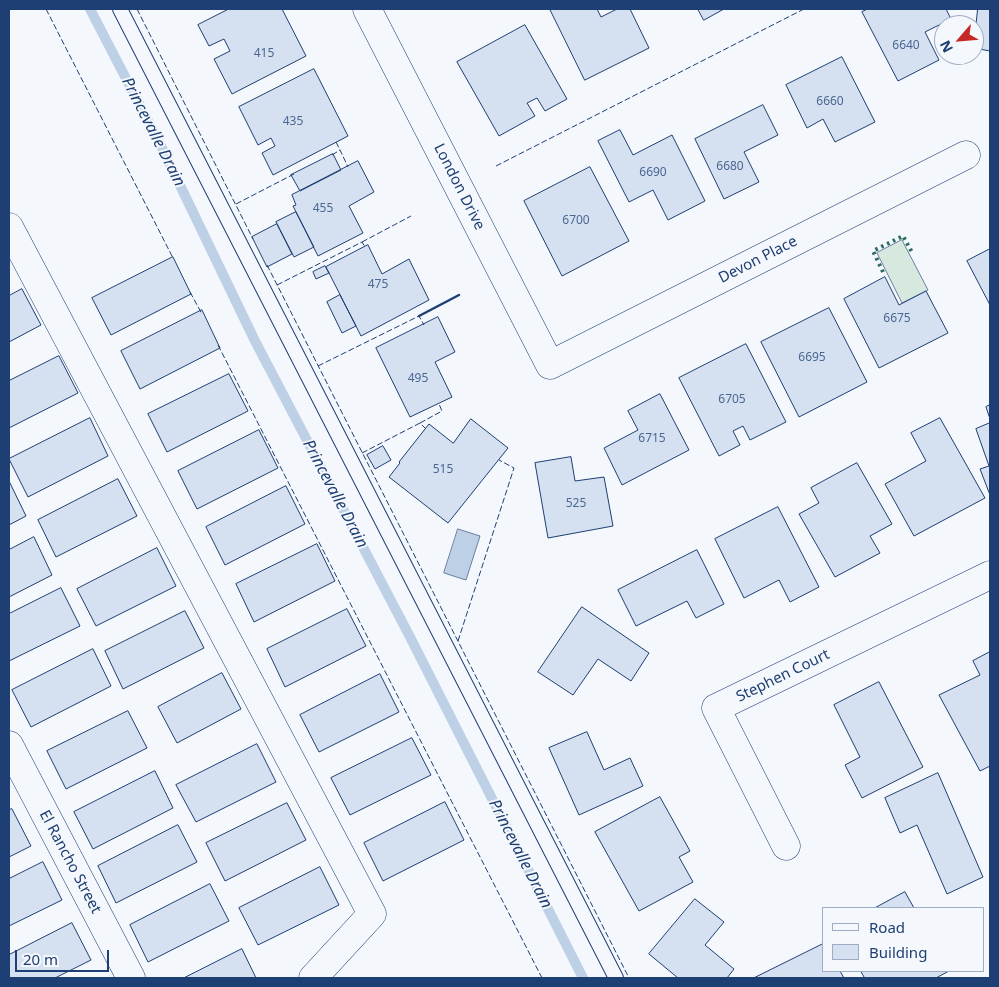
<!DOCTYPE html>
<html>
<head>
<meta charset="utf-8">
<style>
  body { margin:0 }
  #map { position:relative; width:999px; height:987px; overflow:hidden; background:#f4f7fb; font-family:"Noto Sans",sans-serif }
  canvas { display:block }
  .frame { position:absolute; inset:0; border:10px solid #1d3f73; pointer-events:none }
  .legend { position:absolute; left:822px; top:907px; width:162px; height:65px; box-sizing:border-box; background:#f4f7fb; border:1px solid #9eadc5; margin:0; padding:6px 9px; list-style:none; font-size:15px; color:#1d3f73 }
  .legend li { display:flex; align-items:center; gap:10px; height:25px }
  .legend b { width:25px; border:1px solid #9eadc5 }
  .north { position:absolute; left:934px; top:15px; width:50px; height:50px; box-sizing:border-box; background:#f4f7fb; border:1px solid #9eadc5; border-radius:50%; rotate:243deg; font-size:14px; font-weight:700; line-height:20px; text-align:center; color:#1d3f73 }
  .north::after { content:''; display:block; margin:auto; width:18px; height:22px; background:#c62828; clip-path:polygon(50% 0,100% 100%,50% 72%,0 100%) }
  .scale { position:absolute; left:15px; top:950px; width:94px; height:22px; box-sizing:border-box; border:2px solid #1d3f73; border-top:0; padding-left:6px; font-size:15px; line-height:18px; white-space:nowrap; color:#1d3f73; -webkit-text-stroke:4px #f4f7fb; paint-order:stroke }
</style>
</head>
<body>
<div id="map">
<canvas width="999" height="987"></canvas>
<div class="frame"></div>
<ul class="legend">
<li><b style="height:6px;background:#f4f7fb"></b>Road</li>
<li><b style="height:14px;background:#d5e0f0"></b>Building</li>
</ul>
<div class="north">N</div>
<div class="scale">20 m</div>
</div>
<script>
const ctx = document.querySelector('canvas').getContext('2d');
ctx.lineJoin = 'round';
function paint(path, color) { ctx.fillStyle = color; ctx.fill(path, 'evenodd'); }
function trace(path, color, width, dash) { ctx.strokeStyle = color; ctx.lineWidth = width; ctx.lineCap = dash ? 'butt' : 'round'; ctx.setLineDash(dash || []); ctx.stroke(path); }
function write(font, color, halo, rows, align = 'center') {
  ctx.font = font + ' "Noto Sans",sans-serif'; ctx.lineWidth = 4; ctx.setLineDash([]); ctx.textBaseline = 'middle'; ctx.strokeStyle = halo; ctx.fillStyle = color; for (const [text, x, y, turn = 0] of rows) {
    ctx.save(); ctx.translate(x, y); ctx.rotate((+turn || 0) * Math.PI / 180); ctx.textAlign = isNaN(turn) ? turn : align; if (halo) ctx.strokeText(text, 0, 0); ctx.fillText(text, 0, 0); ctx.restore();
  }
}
const green = new Path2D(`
  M902,240l26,50 -26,13 -25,-50z`);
paint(green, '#d7e8df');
trace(green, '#687fa3', 1);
const water = new Path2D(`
  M458,529l22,7 -14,44 -22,-7z`);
paint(water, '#bed0e5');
trace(water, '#687fa3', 1);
trace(new Path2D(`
  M90,9l73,141 92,191 154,294 174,343`), '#bed0e5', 10);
const building = new Path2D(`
  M229,9h53l24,47 -74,38 -18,-35 16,-8 -6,-12 -15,7 -11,-21z
  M550,9h47l4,8 16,-8h13l19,39 -64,32z
  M698,9h26l-20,11z
  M868,9h78l5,10 -26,13 14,28 -41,21 -36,-69z
  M978,9h12v42l-16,-3z
  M525,25l42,74 -22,12 -8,-13 -10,5 8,13 -36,20 -42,-74z
  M842,57l33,65 -40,20 -12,-23 -16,9 -21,-43z
  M314,69l34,67 -75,39 -11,-22 13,-7 -4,-8 -13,7 -19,-38z
  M763,105l15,30 -34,17 15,30 -35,17 -29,-60z
  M620,130l13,25 39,-20 33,66 -37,19 -15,-30 -24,12 -31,-61z
  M333,154l8,16 -41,21 -9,-16z
  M358,161l16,31 -25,14 14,27 -45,23 -25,-50 3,-1 -4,-10z
  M590,167l39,74 -67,35 -38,-75z
  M296,212l18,35 -20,10 -18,-35z
  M277,224l15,30 -25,13 -15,-30z
  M368,245l14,29 27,-15 20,41 -68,36 -35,-69z
  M990,249v56l-23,-44z
  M173,257l18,37 -80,41 -19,-37z
  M325,266l4,7 -13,6 -3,-7z
  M885,277l14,28 27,-14 22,42 -69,35 -35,-69z
  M22,289l19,36 -32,17v-46z
  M340,295l16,31 -14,7 -15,-31z
  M829,308l38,74 -68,35 -38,-75z
  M202,310l18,38 -80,41 -19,-38z
  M438,317l17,35 -20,10 17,35 -42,20 -34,-69z
  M746,344l40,78 -36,18 -7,-14 -10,5 7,14 -21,11 -40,-78z
  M59,356l19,37 -69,35v-47z
  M229,374l19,37 -81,41 -19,-38z
  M660,394l29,56 -67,35 -18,-37 34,-18 -10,-19z
  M990,405v14l-4,-12z
  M90,418l18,38 -80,41 -19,-38z
  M940,418l45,80 -71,38 -29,-52 41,-23 -15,-28z
  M471,419l37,29 -60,75 -59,-46 11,-14 -1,-1 30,-38 24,19z
  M990,423v72l-10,-26 9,-3 -13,-37z
  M259,430l19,38 -81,41 -19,-38z
  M383,446l8,14 -16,9 -8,-14z
  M571,457l4,24 29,-4 9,49 -65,12 -13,-75z
  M857,463l35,61 -22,12 10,17 -45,24 -36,-63 20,-11 -8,-15z
  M118,479l19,37 -81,41 -18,-37z
  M9,481l17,35 -17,9z
  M286,486l19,38 -80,41 -19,-38z
  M778,507l41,80 -29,15 -11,-22 -35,18 -29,-59z
  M34,537l18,38 -43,22v-47z
  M317,544l18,37 -81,41 -18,-38z
  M157,548l19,38 -80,40 -19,-37z
  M697,550l27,54 -28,14 -9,-17 -51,25 -18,-36z
  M61,588l19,38 -71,35v-47z
  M582,607l67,46 -18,28 -33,-22 -25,36 -35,-23z
  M347,609l19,37 -81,41 -18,-38z
  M185,611l19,37 -81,41 -18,-38z
  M93,649l18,37 -80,41 -19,-37z
  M990,652v114l-10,5 -41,-76 41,-20 -7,-14z
  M222,673l19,36 -64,34 -19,-36z
  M380,674l19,38 -80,40 -19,-37z
  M879,682l44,85 -61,31 -17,-33 15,-8 -26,-52z
  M128,711l19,37 -81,41 -19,-38z
  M587,732l17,38 26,-12 13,28 -64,29 -30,-67z
  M412,738l19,37 -81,40 -19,-37z
  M257,744l19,38 -80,40 -20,-37z
  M155,771l18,37 -80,41 -19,-37z
  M938,773l45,104 -36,17 -30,-69 -17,8 -15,-35z
  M660,797l30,54 -11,6 14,25 -54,29 -44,-79z
  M445,802l19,38 -81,41 -19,-38z
  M287,803l19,37 -81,41 -19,-38z
  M12,809l19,37 -22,11v-47z
  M178,825l19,37 -81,41 -18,-37z
  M43,862l19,38 -53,26v-47z
  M320,867l19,38 -81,40 -19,-37z
  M210,884l19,37 -81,41 -18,-37z
  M905,892l9,16h-39z
  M695,899l29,23 -19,23 29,24 -7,9h-49l-29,-24z
  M72,923l19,37 -36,18h-46v-23z
  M823,944v27h17l4,7h-90z
  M242,949l14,29h-72z
  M861,971h88l-13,7h-71z`);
paint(building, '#d5e0f0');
trace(building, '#1d3f73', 1);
const lane = new Path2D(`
  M120,9l496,969`);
const street = new Path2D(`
  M367,9l183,356 416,-210
  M9,227l363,687 -59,64
  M9,745l122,233
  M786,846l-70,-138 274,-133`);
trace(lane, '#1d3f73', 16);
trace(street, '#1d3f73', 29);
trace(lane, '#f4f7fb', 14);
trace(street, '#f4f7fb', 28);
trace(new Path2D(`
  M883,272l-10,-21 30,-15 10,18`), '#2c6c60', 4, [2.5, 4]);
trace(new Path2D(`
  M46,9l127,249
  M137,9l116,230
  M336,142l4,8
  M332,155l8,-5 8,17
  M496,166l308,-157
  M236,204l58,-30
  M362,242l49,-26
  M267,265l362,713
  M277,285l85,-43 3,5
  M190,292l12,22
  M218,345l324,633
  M318,366l101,-50 5,9
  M420,423l22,-12 -3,-7
  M362,453l58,-30 5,5
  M458,641l56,-173 -15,-8`), '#1d3f73', 1, [6, 2.5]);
trace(new Path2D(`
  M419,316l40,-21`), '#1d3f73', 2.5);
write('12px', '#4b6792', null, [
  ["6640",906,46],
  ["415",264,54],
  ["6660",830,102],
  ["435",293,122],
  ["6680",730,167],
  ["6690",653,173],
  ["455",323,209],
  ["6700",576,221],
  ["475",378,285],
  ["6675",897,319],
  ["6695",812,358],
  ["495",418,379],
  ["6705",732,400],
  ["6715",652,439],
  ["515",443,470],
  ["525",576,504]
]);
write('15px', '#1d3f73', '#f4f7fb', [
  ["London Drive",459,187,63],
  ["Devon Place",758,260,-27],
  ["Stephen Court",783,676,-26],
  ["El Rancho Street",70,862,62]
]);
write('italic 16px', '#1d3f73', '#f4f7fb', [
  ["Princevalle Drain",153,132,63],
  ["Princevalle Drain",335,494,62],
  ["Princevalle Drain",520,854,63]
]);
</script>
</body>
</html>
